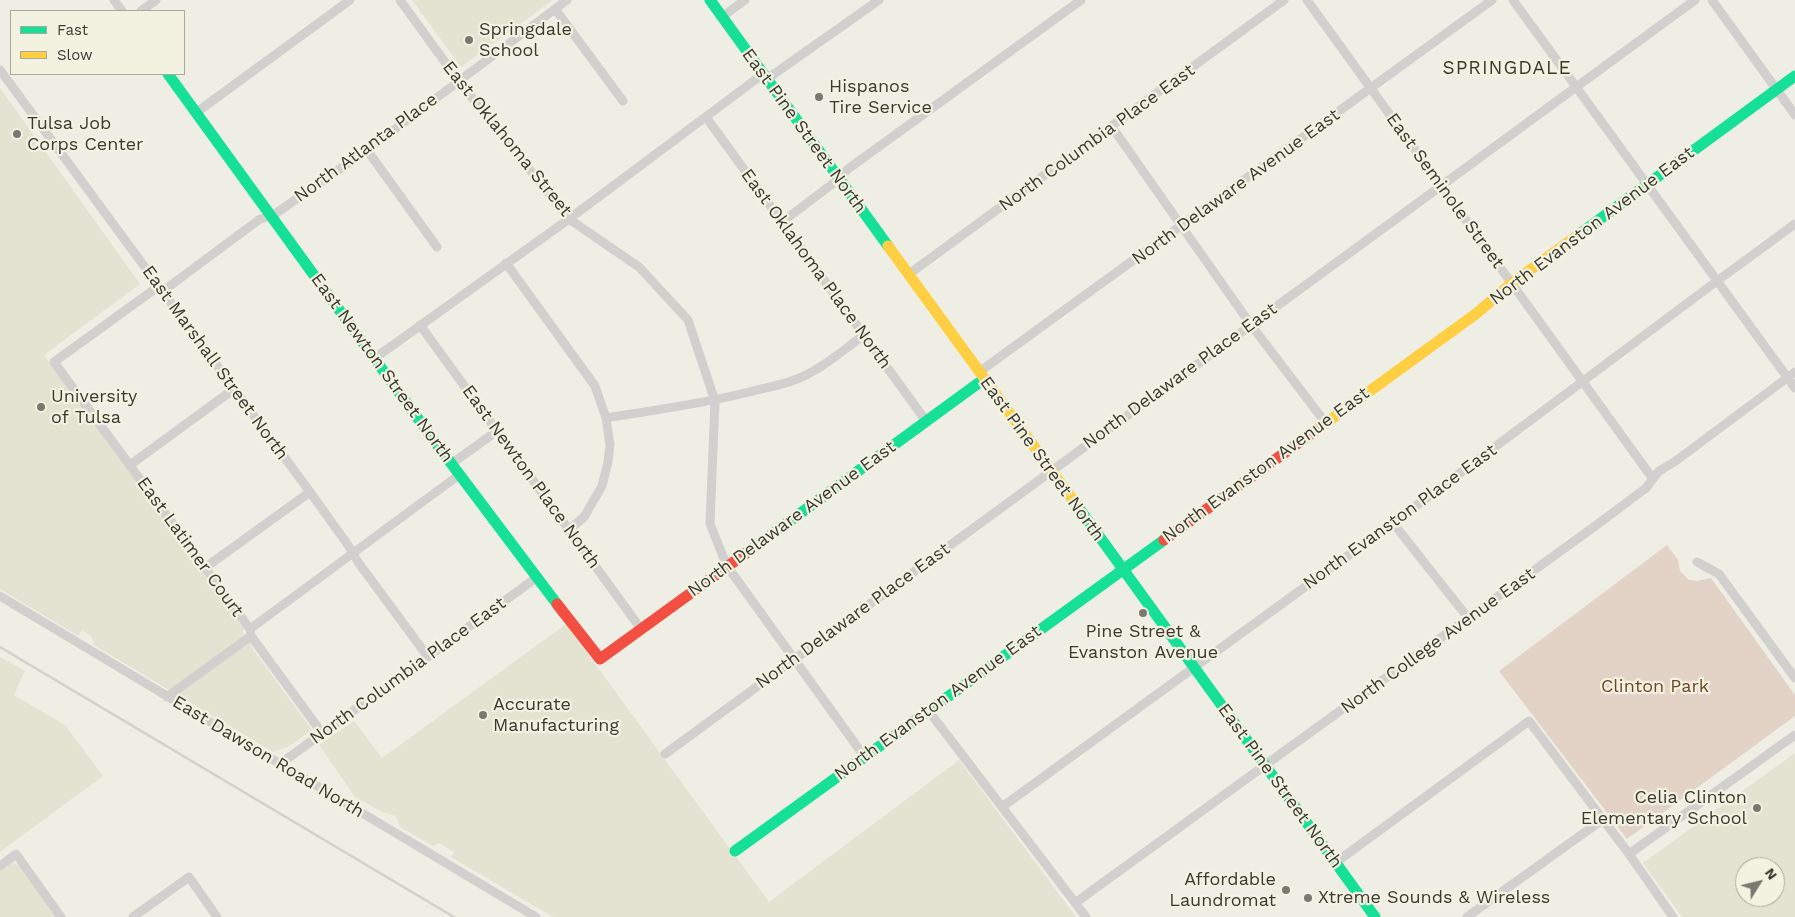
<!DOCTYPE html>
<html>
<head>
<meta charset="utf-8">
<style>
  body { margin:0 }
  #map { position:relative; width:1795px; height:917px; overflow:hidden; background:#efeee4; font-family:"Work Sans",sans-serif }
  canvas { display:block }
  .legend { position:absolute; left:10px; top:10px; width:175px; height:65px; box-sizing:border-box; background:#f3f2e0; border:1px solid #a9a89b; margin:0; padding:6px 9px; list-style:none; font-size:15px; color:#3a3a33 }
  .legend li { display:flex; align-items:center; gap:10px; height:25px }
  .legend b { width:25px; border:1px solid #a9a89b }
  .north { position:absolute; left:1735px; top:857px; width:50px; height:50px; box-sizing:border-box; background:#f3f2e0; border:1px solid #a9a89b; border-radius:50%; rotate:54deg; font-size:14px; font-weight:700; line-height:20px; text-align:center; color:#3a3a33 }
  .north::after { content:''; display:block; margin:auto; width:18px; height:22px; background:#797971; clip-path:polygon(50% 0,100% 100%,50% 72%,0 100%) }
</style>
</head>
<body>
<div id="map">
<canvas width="1795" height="917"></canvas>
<ul class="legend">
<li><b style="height:6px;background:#16e098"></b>Fast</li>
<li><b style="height:6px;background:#ffcf43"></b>Slow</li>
</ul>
<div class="north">N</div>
</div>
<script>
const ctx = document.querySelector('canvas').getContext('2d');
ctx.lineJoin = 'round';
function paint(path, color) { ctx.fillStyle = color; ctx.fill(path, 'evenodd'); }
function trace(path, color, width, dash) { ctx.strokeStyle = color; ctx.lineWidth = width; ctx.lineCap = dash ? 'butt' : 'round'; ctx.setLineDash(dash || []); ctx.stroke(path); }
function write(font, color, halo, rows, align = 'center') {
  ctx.font = font + ' "Work Sans",sans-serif'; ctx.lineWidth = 4.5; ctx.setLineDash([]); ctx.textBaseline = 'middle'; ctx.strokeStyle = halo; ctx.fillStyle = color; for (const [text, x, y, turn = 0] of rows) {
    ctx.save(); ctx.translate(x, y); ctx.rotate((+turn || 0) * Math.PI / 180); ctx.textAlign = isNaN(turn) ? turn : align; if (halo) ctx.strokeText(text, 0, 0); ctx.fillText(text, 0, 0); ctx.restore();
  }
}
paint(new Path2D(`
  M412,0h141l-92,67z
  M0,88l140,196 -96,71 200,274 -1,3 7,10 2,6 60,82 -24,17 -15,5 -179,-107 -2,-8 -10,-7 -4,6 -78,-47z
  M566,624l203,278 190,-142 117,157h-523l-102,-60 3,-5 -15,-9 -6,3 -33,-19 -4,-11 -14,-4 -27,-15 -36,-52 35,-24 28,37z
  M0,657l25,14 -11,24 51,30 38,51 -103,76z
  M1795,753v164h-113l-39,-54zM1745,867h30v30h-30z
  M12,862l11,6 34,49h-57v-47z`), '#e4e3d1');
paint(new Path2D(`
  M1667,545l11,15 2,11 9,9 8,1 14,-3 84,117v21l-168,123 -128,-168z`), '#e2d3c6');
trace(new Path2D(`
  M114,0l8,11
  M400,0l58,80 111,139 70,48 49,53 27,81 -5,123 17,42 137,190
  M1307,0l346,479
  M1513,0l282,388
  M1712,0l83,115
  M555,9l68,92
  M141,11l15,-11
  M722,17l23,-17
  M0,70l310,422 38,53 10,17 70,95
  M767,79l112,-79
  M197,112l153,-112
  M706,117l220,304
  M1112,127l139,198 74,97
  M367,150l70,97
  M782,222l49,-37 17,-16 233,-169
  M506,263l89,123 11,32 4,27 -2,17 -6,24 -18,31 -15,13
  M909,274l375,-274
  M159,286l-105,76 196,267 1,7 71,97
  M163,291l97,-72 12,-3 95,-66 200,-150
  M420,325l221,304
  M375,358l194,-139 194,-145
  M979,372l513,-372
  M606,418c48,-8 96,-14 143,-26 16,-4 33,-7 48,-13 25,-10 45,-28 67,-44
  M451,464l46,-33
  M130,465l104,-76
  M1393,523l76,96
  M1697,562l22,12 76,104
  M206,567l104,-75
  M0,596l536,321
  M250,629l209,-154
  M167,697l84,-61
  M928,710l158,207
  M665,754l1030,-754
  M280,764l256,-186
  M1002,807l391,-284 324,-242 78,-57
  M1629,854l166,-119
  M1335,863l194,-142 100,133 44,63
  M0,866l16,-12 45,63
  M1075,903l527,-382 44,-33 12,-16 19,-12 118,-88
  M133,917l56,-40 28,40
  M1467,917l135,-97`), '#d1d0ce', 9);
trace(new Path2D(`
  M710,0l178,246
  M168,74l267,368 122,162
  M1581,233l214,-157
  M1078,507l297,410
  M746,553l238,-174
  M735,851l429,-311`), '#16e098', 11);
trace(new Path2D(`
  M888,246l190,261
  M1319,428l158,-115 35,-30 69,-50`), '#ffcf43', 11);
trace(new Path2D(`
  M1164,540l155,-112
  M557,604l43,55 146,-106`), '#f24e42', 11);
trace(new Path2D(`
  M0,647l454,270`), '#d1d1ce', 2.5);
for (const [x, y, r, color] of [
  [469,40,5,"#797971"],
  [819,97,5,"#797971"],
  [17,134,5,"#797971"],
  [41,407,5,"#797971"],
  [1143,613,5,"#797971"],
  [483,715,5,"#797971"],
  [1757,808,5,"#797971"],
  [1286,890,5,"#797971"],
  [1308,898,5,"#797971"]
]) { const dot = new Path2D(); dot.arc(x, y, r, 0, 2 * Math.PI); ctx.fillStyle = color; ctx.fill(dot); trace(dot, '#f3f2e0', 2); }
write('18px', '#3a3a33', '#f3f2e0', [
  ["Springdale",479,30],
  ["School",479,51],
  ["Hispanos",829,87],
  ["Tire Service",829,108],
  ["Tulsa Job",27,124],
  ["Corps Center",27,145],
  ["University",51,397],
  ["of Tulsa",51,418],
  ["Pine Street &",1143,632,"center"],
  ["Evanston Avenue",1143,653,"center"],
  ["Accurate",493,705],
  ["Manufacturing",493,726],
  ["Celia Clinton",1747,798,"right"],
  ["Elementary School",1747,819,"right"],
  ["Affordable",1276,880,"right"],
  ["Laundromat",1276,901,"right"],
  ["Xtreme Sounds & Wireless",1318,898]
], 'left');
write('18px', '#3a3a33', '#f3f2e0', [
  ["East Pine Street North",804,131,54],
  ["North Columbia Place East",1097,138,-36],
  ["East Oklahoma Street",507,139,51],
  ["North Atlanta Place",366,148,-36],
  ["North Delaware Avenue East",1236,187,-36],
  ["East Seminole Street",1445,191,54],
  ["North Evanston Avenue East",1592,226,-37],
  ["East Oklahoma Place North",816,269,54],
  ["East Marshall Street North",215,363,54],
  ["East Newton Street North",382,368,54],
  ["North Delaware Place East",1180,376,-36],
  ["East Pine Street North",1042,459,54],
  ["North Evanston Avenue East",1266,465,-36],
  ["East Newton Place North",531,477,54],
  ["North Evanston Place East",1400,517,-36],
  ["North Delaware Avenue East",792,519,-36],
  ["East Latimer Court",190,547,54],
  ["North Delaware Place East",853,616,-36],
  ["North College Avenue East",1438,641,-36],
  ["North Columbia Place East",408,671,-36],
  ["North Evanston Avenue East",938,703,-36],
  ["East Dawson Road North",268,757,31],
  ["East Pine Street North",1280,786,54]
]);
write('18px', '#734423', '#f3f2e0', [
  ["Clinton Park",1655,687]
]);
ctx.letterSpacing = '1px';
write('19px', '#39382a', '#f3f2e0', [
  ["SPRINGDALE",1507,68]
]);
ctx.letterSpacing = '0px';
</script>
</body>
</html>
